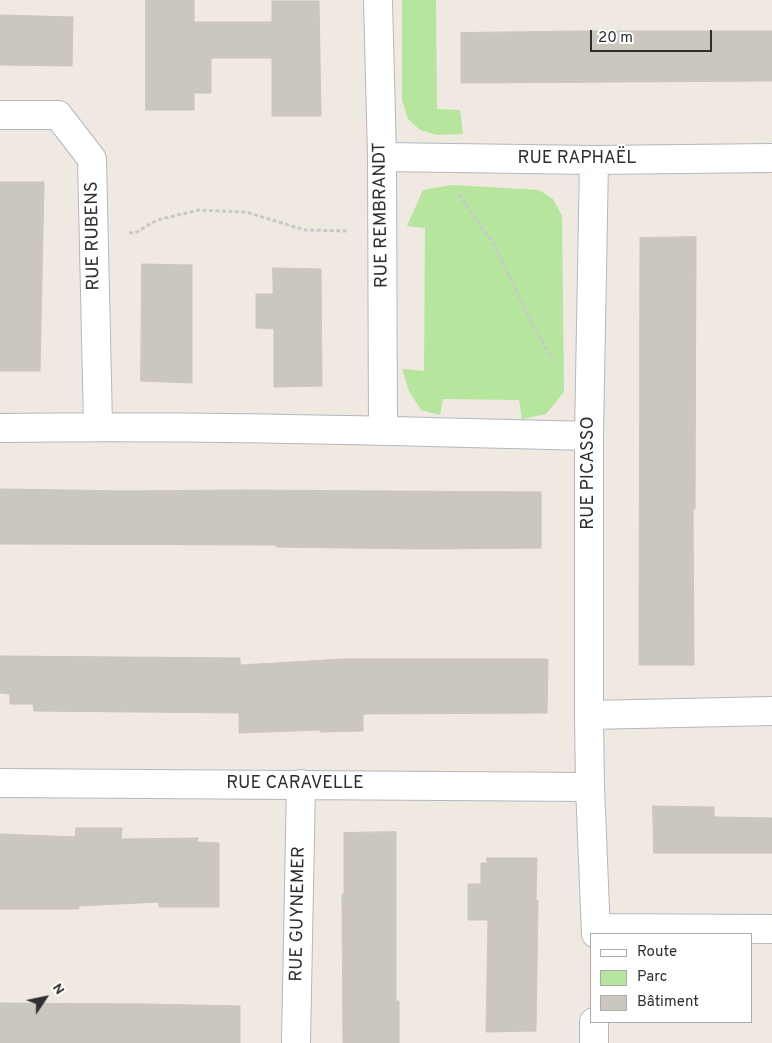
<!DOCTYPE html>
<html>
<head>
<meta charset="utf-8">
<style>
  body { margin:0 }
  #map { position:relative; width:772px; height:1043px; overflow:hidden; background:#efe9e1; font-family:Overpass,sans-serif }
  canvas { display:block }
  .legend { position:absolute; left:590px; top:933px; width:162px; height:90px; box-sizing:border-box; background:#fff; border:1px solid #ababab; margin:0; padding:6px 9px; list-style:none; font-size:15px; color:#2e2e2e }
  .legend li { display:flex; align-items:center; gap:10px; height:25px }
  .legend b { width:25px; border:1px solid #ababab }
  .north { position:absolute; left:20px; top:973px; width:50px; height:50px; -webkit-text-stroke:4px #fff; paint-order:stroke; rotate:56deg; font-size:14px; font-weight:700; line-height:20px; text-align:center; color:#2e2e2e }
  .north::after { content:''; display:block; margin:auto; width:18px; height:22px; background:#2e2e2e; clip-path:polygon(50% 0,100% 100%,50% 72%,0 100%) }
  .scale { position:absolute; left:590px; top:30px; width:122px; height:22px; box-sizing:border-box; border:2px solid #2e2e2e; border-top:0; padding-left:6px; font-size:15px; line-height:18px; white-space:nowrap; color:#2e2e2e; -webkit-text-stroke:4px #fff; paint-order:stroke }
</style>
</head>
<body>
<div id="map">
<canvas width="772" height="1043"></canvas>
<ul class="legend">
<li><b style="height:6px;background:#fff"></b>Route</li>
<li><b style="height:14px;background:#b6e59e"></b>Parc</li>
<li><b style="height:14px;background:#cbc7bf"></b>Bâtiment</li>
</ul>
<div class="north">N</div>
<div class="scale">20 m</div>
</div>
<script>
const ctx = document.querySelector('canvas').getContext('2d');
ctx.lineJoin = 'round';
function paint(path, color) { ctx.fillStyle = color; ctx.fill(path, 'evenodd'); }
function trace(path, color, width, dash) { ctx.strokeStyle = color; ctx.lineWidth = width; ctx.lineCap = dash ? 'butt' : 'round'; ctx.setLineDash(dash || []); ctx.stroke(path); }
function write(font, color, halo, rows, align = 'center') {
  ctx.font = font + ' Overpass,sans-serif'; ctx.lineWidth = 4; ctx.setLineDash([]); ctx.textBaseline = 'middle'; ctx.strokeStyle = halo; ctx.fillStyle = color; for (const [text, x, y, turn = 0] of rows) {
    ctx.save(); ctx.translate(x, y); ctx.rotate((+turn || 0) * Math.PI / 180); ctx.textAlign = isNaN(turn) ? turn : align; if (halo) ctx.strokeText(text, 0, 0); ctx.fillText(text, 0, 0); ctx.restore();
  }
}
paint(new Path2D(`
  M402,0h34l1,109 23,1 3,24 -26,1 -17,-5 -12,-11 -6,-19z
  M452,185l87,5 14,9 9,17 2,176 -18,22 -24,5 -3,-19 -76,-1 -3,16 -19,-5 -12,-19 -7,-22 22,2 1,-143 -18,-2 16,-36z`), '#b6e59e');
const building = new Path2D(`
  M146,0h48v22h78v-21h47l2,115h-49v-58h-61v35h-17v17h-48z
  M0,15l73,2 -1,49 -72,-1z
  M578,31h194v50l-311,2v-50z
  M0,182h44l-4,189h-40z
  M696,237l-1,272h-2l1,156h-55l1,-427z
  M142,264l50,1v118l-51,-2z
  M273,268l48,1 1,117 -48,1v-58l-18,-1v-34h17z
  M0,489l126,2 114,-1 301,2v56l-116,1 -149,-2v-2l-276,-1z
  M0,656l240,2v7l104,-6h204l-1,54 -184,1v17l-43,1v-2l-81,3v-20l-205,-2 -1,-7h-23v-10l-10,-1z
  M653,806l61,1v10l58,1v35h-118z
  M76,828h46l-1,11 77,-1 -1,4 22,1v64h-60v-5l-80,4v3h-79v-75l75,3z
  M396,832v169h3v42h-56l-1,-149h2v-61z
  M487,858h50l-1,42h2l-2,131 -50,1 2,-112h-20v-36h13v-21h6z
  M0,1003l144,1 96,2v37h-240z`);
paint(building, '#cbc7bf');
trace(building, '#cbc5ba', 1);
const minor = new Path2D(`
  M378,0l4,157 1,273
  M0,115h58l34,44 6,267
  M382,157l212,3 178,-2
  M594,160l-5,276v279l1,72 6,147
  M0,428c196,-3 393,3 589,8
  M589,715l183,-4
  M0,783l590,4
  M596,928l176,1
  M296,1043l5,-259
  M594,1043v-21`);
trace(minor, '#b4b7c1', 30);
trace(new Path2D(`
  M459,194l34,49 39,80 21,37
  M129,233l8,-1 20,-12 42,-10 47,2 59,18 43,1`), '#c9c9c9', 3, [4, 2.5]);
trace(minor, '#fff', 28);
write('18px', '#2e2e2e', '#fff', [
  ["RUE RAPHAËL",577,159],
  ["RUE REMBRANDT",382,215,-91],
  ["RUE RUBENS",94,236,-91],
  ["RUE PICASSO",589,473,-90],
  ["RUE CARAVELLE",295,784],
  ["RUE GUYNEMER",299,914,-89]
]);
</script>
</body>
</html>
